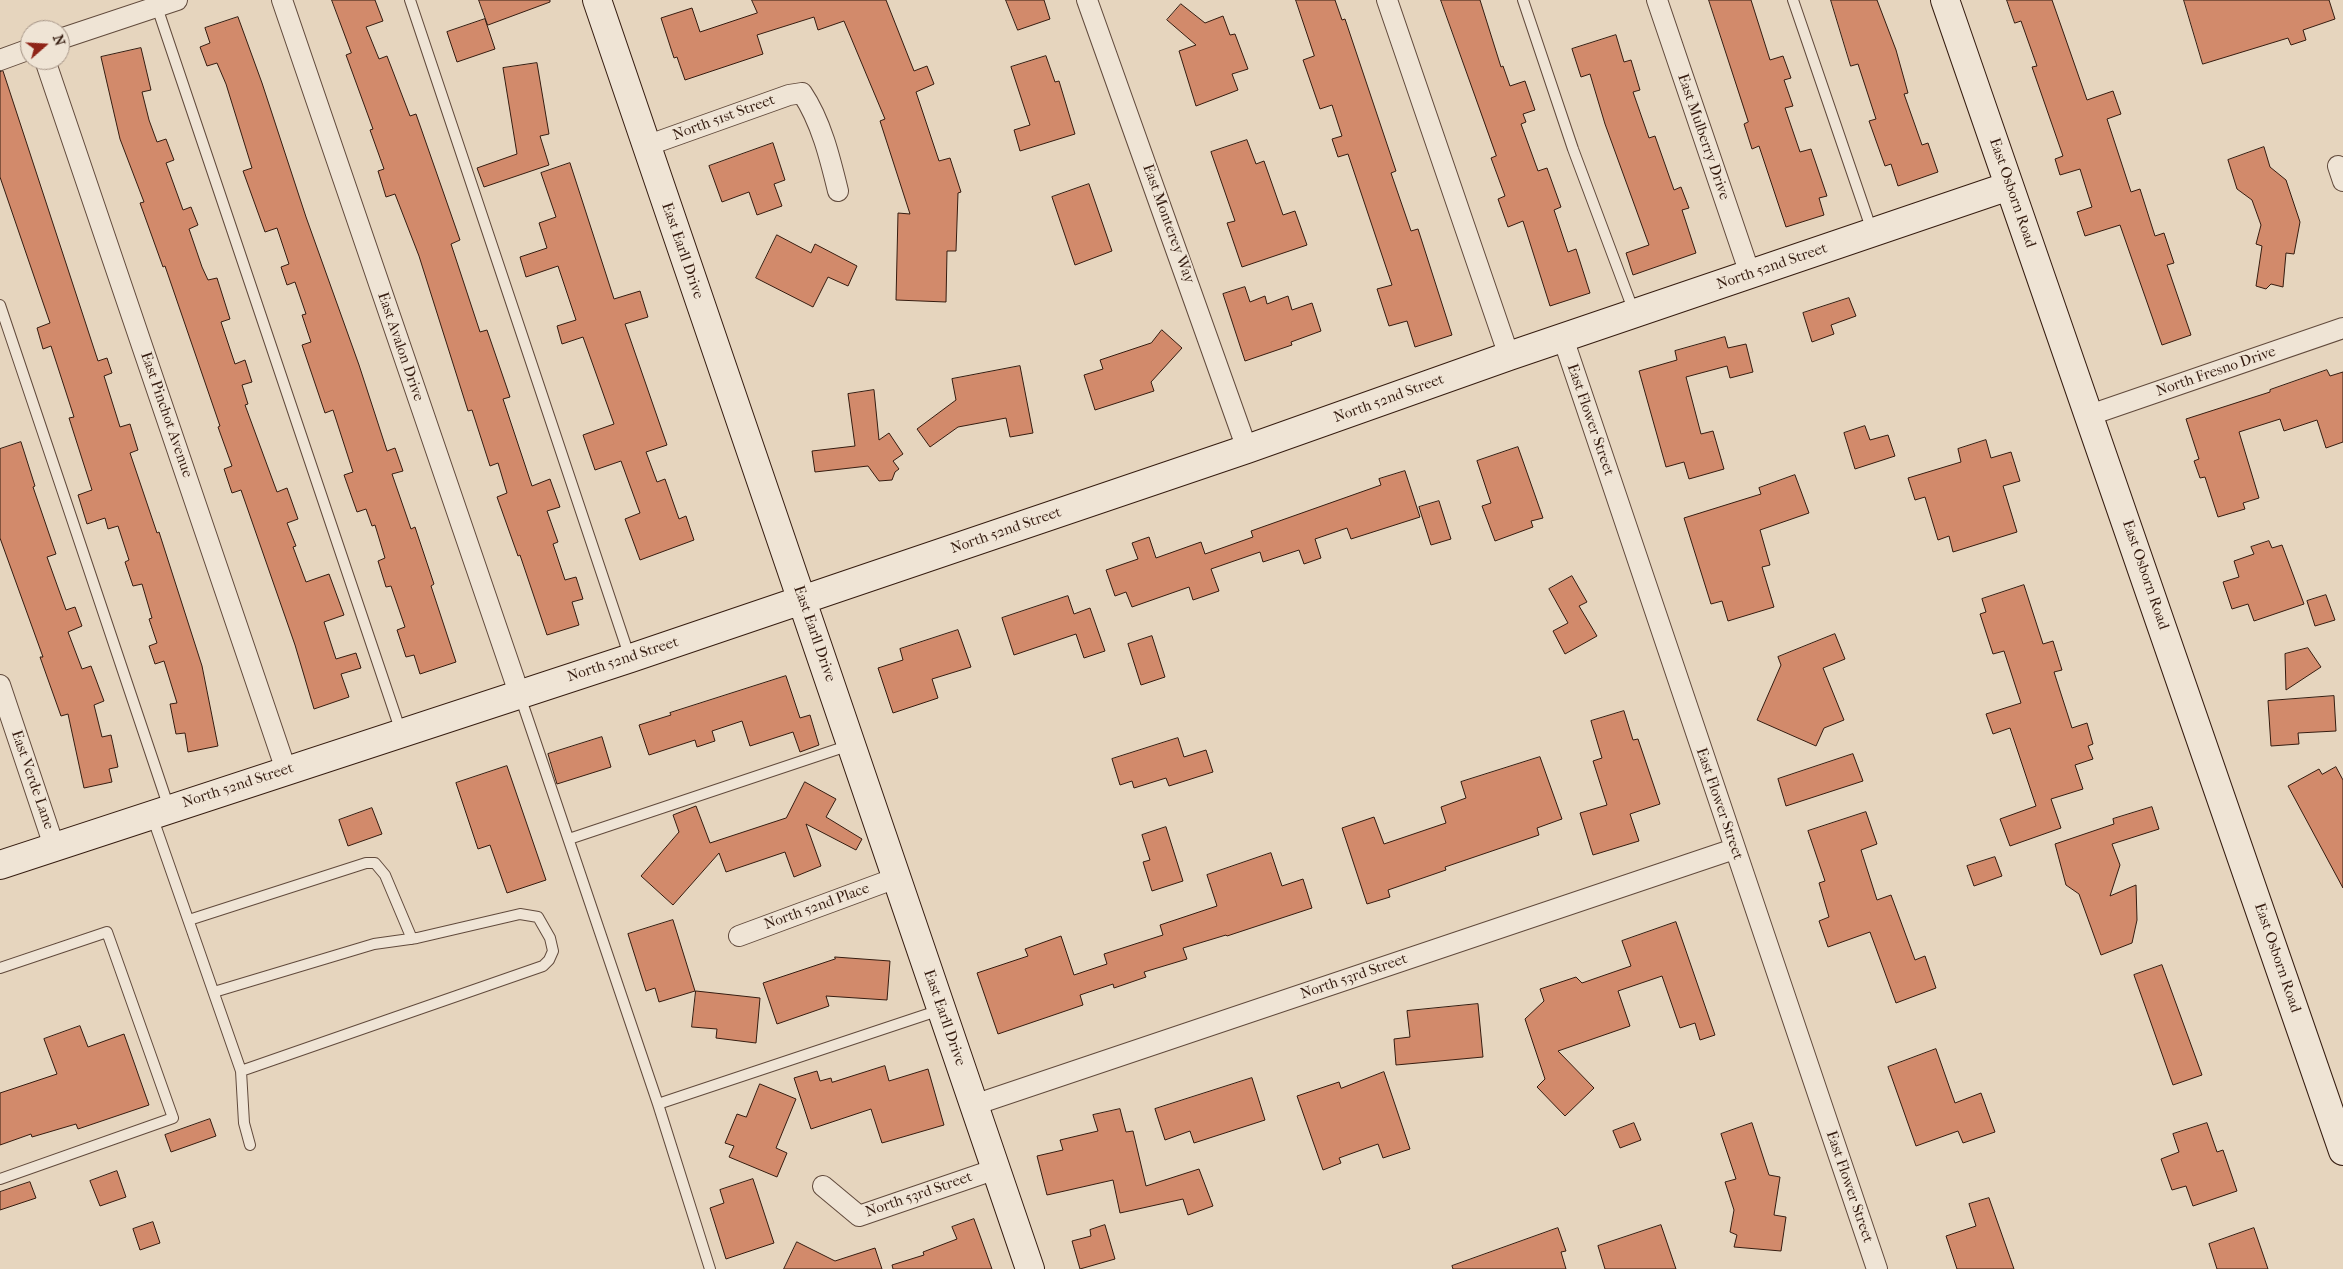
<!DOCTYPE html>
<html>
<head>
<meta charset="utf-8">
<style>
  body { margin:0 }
  #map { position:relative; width:2343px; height:1269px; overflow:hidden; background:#e6d5be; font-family:"IM FELL French Canon",serif }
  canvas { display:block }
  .north { position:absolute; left:20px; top:20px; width:50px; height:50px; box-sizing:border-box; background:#efe4d5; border:1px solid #a59486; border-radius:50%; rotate:71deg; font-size:14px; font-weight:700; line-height:20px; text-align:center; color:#351c10 }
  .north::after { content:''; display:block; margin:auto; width:18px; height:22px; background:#8f2418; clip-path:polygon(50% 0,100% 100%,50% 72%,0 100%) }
</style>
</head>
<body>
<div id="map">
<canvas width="2343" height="1269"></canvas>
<div class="north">N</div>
</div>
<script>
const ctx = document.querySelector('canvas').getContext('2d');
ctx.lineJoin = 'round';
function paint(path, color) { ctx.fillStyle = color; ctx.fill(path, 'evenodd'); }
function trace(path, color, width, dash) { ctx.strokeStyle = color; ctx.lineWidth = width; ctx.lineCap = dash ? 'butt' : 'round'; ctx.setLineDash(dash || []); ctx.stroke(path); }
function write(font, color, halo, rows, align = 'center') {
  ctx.font = font + ' "IM FELL French Canon",serif'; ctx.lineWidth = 4; ctx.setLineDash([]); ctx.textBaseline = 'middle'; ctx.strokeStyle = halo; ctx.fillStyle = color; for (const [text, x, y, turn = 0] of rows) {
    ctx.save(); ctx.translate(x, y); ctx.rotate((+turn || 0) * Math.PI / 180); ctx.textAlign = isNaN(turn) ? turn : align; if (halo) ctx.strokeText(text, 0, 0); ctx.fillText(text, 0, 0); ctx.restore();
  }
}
const building = new Path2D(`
  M332,0h43l8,21 -17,6 13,32 8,-3 23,60 6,-2 44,126 -9,4 29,88 7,-2 23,67 -7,2 29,87 18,-7 10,28 -13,4 11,31 -5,2 12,36 11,-3 7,22 -11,3 7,23 -32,10 -27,-80 -2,1 -21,-59 10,-4 -9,-30 -8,3 -18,-56 -4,1 -49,-155 -24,-62 -9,3 -8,-26 6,-2 -14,-39 3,-1 -27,-74 5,-2z
  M479,0h71v2l-62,23z
  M752,0h134l28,71 13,-5 7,18 -18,8 23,69 11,-3 11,34 -3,1 -2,58h-9l-1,51 -50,-2 2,-87 12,1 -30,-93 5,-2 -41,-98 -26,9 -4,-13 -57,18 6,19 -78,26 -8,-23 -3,1 -13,-40 31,-10 8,24 57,-19z
  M1006,0h38l6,19 -32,11z
  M1296,0h39l7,20 3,-1 51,152 -5,2 20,58 7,-2 34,106 -37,12 -8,-26 -18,5 -12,-37 15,-4 -44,-131 -10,3 -6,-18 10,-3 -10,-31 -12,4 -17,-49 11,-4z
  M1441,0h39l21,67 2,-1 7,20 15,-5 10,29 -12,4 3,8 -5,2 17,47 9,-3 14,39 -7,3 14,42 8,-3 14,44 -40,13 -27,-85 -15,6 -10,-28 7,-3 -14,-38 5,-2z
  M1709,0h42l19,60 13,-4 8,22 -7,2 9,26 -8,2 15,44 11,-3 16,47 -8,2 5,17 -38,12 -27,-81 -7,3 -8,-25 4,-2z
  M1831,0h46l19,50 12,43 -4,1 18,51 6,-2 10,29 -40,14 -7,-22 -6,2 -16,-45 7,-2 -18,-55 -7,2z
  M2007,0h45l35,100 26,-9 8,23 -14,5 24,73 9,-3 15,47 9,-3 10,30 -7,2 24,70 -29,10 -42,-120 -35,11 -8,-24 15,-5 -12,-38 -20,6 -5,-16 8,-3 -31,-89 5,-1 -16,-45 -6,2z
  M2184,0h145l6,19 -32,11 3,10 -15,5 -3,-7 -85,26z
  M1181,4l24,19 18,-7 7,19 5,-1 13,35 -16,5 6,16 -42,16 -17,-55 17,-6 -29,-25z
  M238,17l24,66 44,134 53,148 28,86 8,-3 8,23 -11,3 19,55 4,-2 19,57 -3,2 25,76 -36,12 -6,-19 -8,2 -9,-27 8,-3 -14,-41 -5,1 -8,-26 7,-3 -10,-33 -3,1 -6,-17 -9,3 -13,-37 9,-3 -20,-62 -8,3 -23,-68 9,-3 -9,-27 4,-1 -11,-32 -8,3 -6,-18 8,-3 -12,-36 -12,4 -22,-61 9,-3 -26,-84 -9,-21 -10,3 -7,-19 10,-4 -5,-15z
  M485,19l10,30 -38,13 -10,-30z
  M1616,35l8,27 7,-2 9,30 -7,2 16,46 6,-2 19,54 7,-3 8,21 -7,2 14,43 -63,22 -7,-22 23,-8 -44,-121 -15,-50 -9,3 -9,-28z
  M141,48l10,42 -9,2 7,28 8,22 9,-3 8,21 -8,3 17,47 8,-3 7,18 -9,4 13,38 6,13 9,-2 13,41 -9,3 14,42 10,-4 7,22 -10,3 6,19 -3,1 32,87 10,-4 11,31 -11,4 9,23 -3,1 13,35 23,-8 15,41 -20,7 12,37 20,-6 5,15 -20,6 8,23 -35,12 -19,-64 -54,-155 -9,3 -8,-24 8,-3 -14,-39 2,-1 -55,-160 -2,1 -23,-64 4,-1 -24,-63 -19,-82z
  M1046,56l9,26 4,-1 16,53 -55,17 -6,-21 16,-5 -19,-58z
  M537,63l12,71 -9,2 9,29 -65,22 -7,-19 40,-14 -14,-86z
  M3,71l95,290 9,-3 5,15 -8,3 16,51 10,-3 8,26 -8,3 27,80 2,-1 43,134 16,80 -30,6 -3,-19 -9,1 -6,-30 7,-1 -13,-42 -9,3 -6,-18 8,-3 -8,-24 3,-1 -10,-34 -9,2 -8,-24 4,-2 -11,-34 -10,3 -3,-11 -18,6 -9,-29 14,-5 -23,-72 5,-1 -23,-71 -8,3 -6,-21 13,-5 -50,-146v-105z
  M1247,140l9,24 8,-3 19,54 12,-4 12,34 -65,22 -15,-44 8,-2 -24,-69z
  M773,143l12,37 -11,4 8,22 -25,9 -8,-23 -27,10 -13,-36z
  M2264,147l6,20 16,13 14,42 -6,32 -8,-1 -3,34 -12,-3 -5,5 -10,-3 6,-40 -6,-2 5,-19 -9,-25 -15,-11 -9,-29z
  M570,163l44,136 26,-8 8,26 -23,7 42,121 -21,7 11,30 8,-3 14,40 7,-3 8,24 -54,20 -15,-41 15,-6 -19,-52 -26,9 -12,-35 31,-11 -31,-87 -21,7 -5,-18 19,-6 -18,-54 -32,11 -6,-20 27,-9 -8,-25 17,-6 -15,-44z
  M1089,184l23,67 -37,14 -23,-68z
  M777,235l34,18 4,-9 42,22 -9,20 -20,-9 -15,30 -57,-29z
  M1245,287l5,15 15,-6 2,8 21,-8 4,14 20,-7 9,28 -30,11 1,3 -47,16 -22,-67z
  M1849,298l7,18 -25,9 3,9 -22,8 -9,-29z
  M1162,330l20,18 -31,34 3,9 -59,19 -11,-35 19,-6 -3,-9 51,-17z
  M1725,337l3,11 18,-4 7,28 -23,6 -3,-12 -41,11 15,57 12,-3 11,38 -35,10 -5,-17 -18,5 -27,-96 38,-11 -2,-9z
  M1020,366l13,67 -23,4 -4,-19 -48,9 -28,20 -13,-18 39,-29 -4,-21z
  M2327,370l3,6 13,-4v70l-17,6 -9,-28 -33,11 -4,-12 -41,13 20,66 -16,5 2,6 -27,8 -13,-40 -5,1 -6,-17 5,-2 -13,-40 84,-27v-2z
  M874,390l5,50 10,-7 14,21 -10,7 6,8 -4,3 -3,8 -13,1 -11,-15 -53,6 -3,-21 43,-5 -7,-52z
  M1865,426l5,14 18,-5 7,21 -40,13 -11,-36z
  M1986,440l5,18 20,-6 9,29 -17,5 14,46 -64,20 -4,-16 -11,4 -13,-43 -10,3 -7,-22 53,-16 -3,-13z
  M21,442l14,44 -2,1 23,67 -9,3 19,53 9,-3 7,19 -14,6 14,37 9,-3 13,35 -10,4 8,32 9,-2 7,32 -9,2 3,13 -28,6 -16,-74 -7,2 -21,-59h3l-43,-119v-89z
  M1518,447l25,71 -12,3 2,6 -38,14 -13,-35 9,-3 -14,-42z
  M1405,471l15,46 -69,22 -4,-11 -32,11 6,19 -17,6 -5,-14 -36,12 -3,-10 -49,17 8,22 -26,9 -4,-13 -57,20 -6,-15 -11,4 -9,-26 32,-11 -6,-16 17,-6 7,21 45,-16 4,12 48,-17 -2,-6 130,-46 -2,-6z
  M1795,475l14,38 -49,17 10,35 -8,2 12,40 -46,14 -6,-20 -11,3 -27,-86 77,-24 -2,-6z
  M1439,501l12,38 -20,6 -12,-38z
  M2269,541l3,7 10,-3 22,59 -50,17 -6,-17 -16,5 -9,-27 16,-5 -5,-16 20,-7 -3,-7z
  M1572,576l15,26 -8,4 18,30 -32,18 -12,-23 15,-8 -19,-34z
  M2024,585l19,59 10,-3 9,29 -8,2 18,56 15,-5 6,21 -5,2 5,13 -18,6 8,24 -32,10 10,29 -51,18 -10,-27 36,-13 -26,-78 -17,6 -7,-20 35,-11 -17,-52 -11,3 -13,-40 6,-2 -4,-13z
  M2326,595l9,25 -20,6 -8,-25z
  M1068,596l6,18 16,-6 15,43 -21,7 -8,-24 -62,21 -12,-37z
  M958,630l13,37 -39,12 6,19 -45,15 -15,-45 25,-8 -3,-11z
  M1835,634l10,25 -22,9 21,52 -20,8 -8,18 -59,-26 24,-55 -3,-8z
  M1152,636l13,41 -24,8 -13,-41z
  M2308,648l13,19 -35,23 -1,-36z
  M786,676l14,42 10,-3 9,30 -19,7 -7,-20 -43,14 -8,-25 -30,10 3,10 -18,6 -2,-7 -46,15 -10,-30 32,-10 -1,-2z
  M2334,696l2,35 -38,2 1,11 -28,2 -3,-45z
  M1624,711l9,29 5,-1 22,65 -30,10 9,27 -46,14 -13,-42 27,-8 -14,-44 9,-3 -11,-37z
  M602,737l9,30 -54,17 -9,-30z
  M1178,738l6,19 22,-7 7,22 -44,14 -3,-8 -32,10 -2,-7 -12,4 -8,-26z
  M1853,754l10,27 -77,25 -8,-27z
  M1540,757l22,62 -25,9 2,7 -94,32 1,3 -58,20 2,7 -23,7 -25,-76 32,-11 10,27 62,-21 -5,-16 25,-9 -5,-16z
  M507,766l39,114 -39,13 -17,-48 -12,4 -22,-66z
  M2336,767l7,13v108l-55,-102 31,-17 3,5z
  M805,782l31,17 -10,18 36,22 -6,11 -50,-26 15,42 -27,11 -9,-25 -59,20 -7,-19 -46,52 -32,-29 38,-44 -6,-17 23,-9 14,37 76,-25z
  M2152,807l7,22 -47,15 8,21 -10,31 26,-11 1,35 -5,23 -31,12 -22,-61 -13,-9 -11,-41 59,-20 -1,-5z
  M372,808l10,26 -34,12 -9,-26z
  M1866,812l11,32 -16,6 16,50 14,-5 24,65 10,-4 11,32 -40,15 -26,-71 -42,15 -9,-26 10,-4 -10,-34 6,-2 -17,-50z
  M1166,827l17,54 -31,10 -9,-29 7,-2 -8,-25z
  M1271,853l11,33 21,-7 9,29 -85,28 -1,-1 -43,13 4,11 -43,13 2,5 -32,11 -1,-4 -33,11 3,10 -85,29 -21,-61 51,-17 -3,-7 36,-13 13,39 33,-11 -3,-10 59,-19 -3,-10 57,-19 -10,-31z
  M1995,857l7,19 -28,10 -7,-20z
  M673,920l22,71 -36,11 -4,-14 -9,3 -18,-57z
  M1676,922l39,113 -15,5 -5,-17 -15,5 -18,-52 -44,15 12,35 -72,25 36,37 -29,28 -28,-29 8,-8 -20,-60 19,-18 -4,-12 36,-12 6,6 49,-17 -9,-25z
  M835,957l55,4 -3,39 -61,-4 3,10 -52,18 -14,-41 72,-24z
  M2162,965l40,110 -29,10 -39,-110z
  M696,991l64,7 -4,45 -40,-5 1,-9 -25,-2z
  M1478,1004l5,53 -87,8 -2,-26 16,-2 -3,-26z
  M80,1026l8,21 36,-13 25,71 -71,24 -2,-5 -44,13 -1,-3 -31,11v-52l57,-19 -13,-35z
  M1936,1049l19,54 26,-10 14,39 -32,11 -5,-12 -42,15 -28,-79z
  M885,1066l4,15 39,-12 16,56 -62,18 -11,-34 -60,20 -17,-51 23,-7 3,10 11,-3 1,4z
  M1384,1072l26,77 -27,9 -5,-14 -39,14 2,5 -18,7 -26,-74 42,-14 2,6z
  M1252,1078l13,42 -71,23 -4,-12 -25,9 -10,-31z
  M760,1084l36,15 -20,49 11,5 -10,24 -48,-20 5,-11 -9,-3 12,-29 9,3z
  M1120,1109l6,23 7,-1 13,55 53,-17 14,37 -25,9 -5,-16 -63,14 -7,-33 -66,15 -10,-39 26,-6 -3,-10 38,-9 -5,-16z
  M210,1119l6,17 -45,16 -6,-17z
  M1634,1123l7,17 -21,8 -7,-17z
  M1752,1123l17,52 11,2 -6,38 12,2 -5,34 -47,-4 3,-12 -7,-3 4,-22 -9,-28 11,-3 -15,-45z
  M2207,1123l10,29 6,-2 14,41 -44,15 -7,-20 -14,4 -11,-31 18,-7 -6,-18z
  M117,1171l9,26 -26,9 -10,-25z
  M753,1179l21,64 -48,16 -16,-51 14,-5 -4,-13z
  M30,1182l6,16 -36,12v-18z
  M1989,1198l25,71h-57l-11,-33 30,-10 -7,-22z
  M974,1219l18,50h-99l-1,-4 32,-10 -1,-3 34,-13 -5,-12z
  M153,1222l7,21 -20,7 -7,-21z
  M1105,1225l10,34 -35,10 -8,-28 19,-5 -1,-6z
  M1661,1225l15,44h-71l-7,-23z
  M1558,1228l8,23 -5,1 5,17h-113l-1,-3z
  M2254,1228l14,41h-51l-8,-25z
  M797,1242l38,19 40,-13 7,21h-98z`);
paint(building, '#d28a6b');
trace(building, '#351c10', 1);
const lane = new Path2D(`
  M410,0l220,658
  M1523,0l50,149 61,163
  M1793,0l79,231
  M157,7l244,725
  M0,305l169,503
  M520,696l138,408 52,165
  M152,816l89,255 302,-105 6,-6 4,-9 -3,-13 -12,-21 -18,-3 -103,24 -43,6 -160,48
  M569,839l281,-94
  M189,920l177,-57h9l10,12 27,64
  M0,968l107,-36 66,186 -173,61
  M241,1071l3,52 6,22
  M658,1104l282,-94`);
const street = new Path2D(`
  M282,0l237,693
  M1087,0l160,449
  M1387,0l122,356
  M1657,0l93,274
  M60,39l117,-39
  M0,60l30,-11
  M45,60l241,710
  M646,146l143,-51 13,-2c19,28 28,65 36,98
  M2338,166l5,15
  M1563,338l314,931
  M2090,415l253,-87
  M0,685l54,161
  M739,936l157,-58
  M974,1105l760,-256
  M823,1186l36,30 137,-47`);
const secondary = new Path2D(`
  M597,0l433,1269
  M1945,0l398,1151
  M0,865l631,-207 616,-209 262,-93 500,-170`);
trace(lane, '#614a3c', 12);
trace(street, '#614a3c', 22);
trace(secondary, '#351c10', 30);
trace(lane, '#efe4d5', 10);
trace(street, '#efe4d5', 20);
trace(secondary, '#efe4d5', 28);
write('15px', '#351c10', '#efe4d5', [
  ["North 51st Street",724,118,-20],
  ["East Mulberry Drive",1703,137,71],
  ["East Osborn Road",2012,193,71],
  ["East Monterey Way",1168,224,70],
  ["East Earll Drive",682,251,71],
  ["North 52nd Street",1772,267,-19],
  ["East Avalon Drive",400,347,71],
  ["North Fresno Drive",2216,372,-19],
  ["North 52nd Street",1389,399,-20],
  ["East Pinchot Avenue",166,415,71],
  ["East Flower Street",1590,420,71],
  ["North 52nd Street",1006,531,-19],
  ["East Osborn Road",2145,575,71],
  ["East Earll Drive",814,634,71],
  ["North 52nd Street",623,660,-18],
  ["East Verde Lane",32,780,71],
  ["North 52nd Street",238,786,-18],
  ["East Flower Street",1719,804,71],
  ["North 52nd Place",817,907,-20],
  ["East Osborn Road",2277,958,71],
  ["North 53rd Street",1354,977,-19],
  ["East Earll Drive",944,1018,71],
  ["East Flower Street",1849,1187,71],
  ["North 53rd Street",919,1195,-19]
]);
</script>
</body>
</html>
